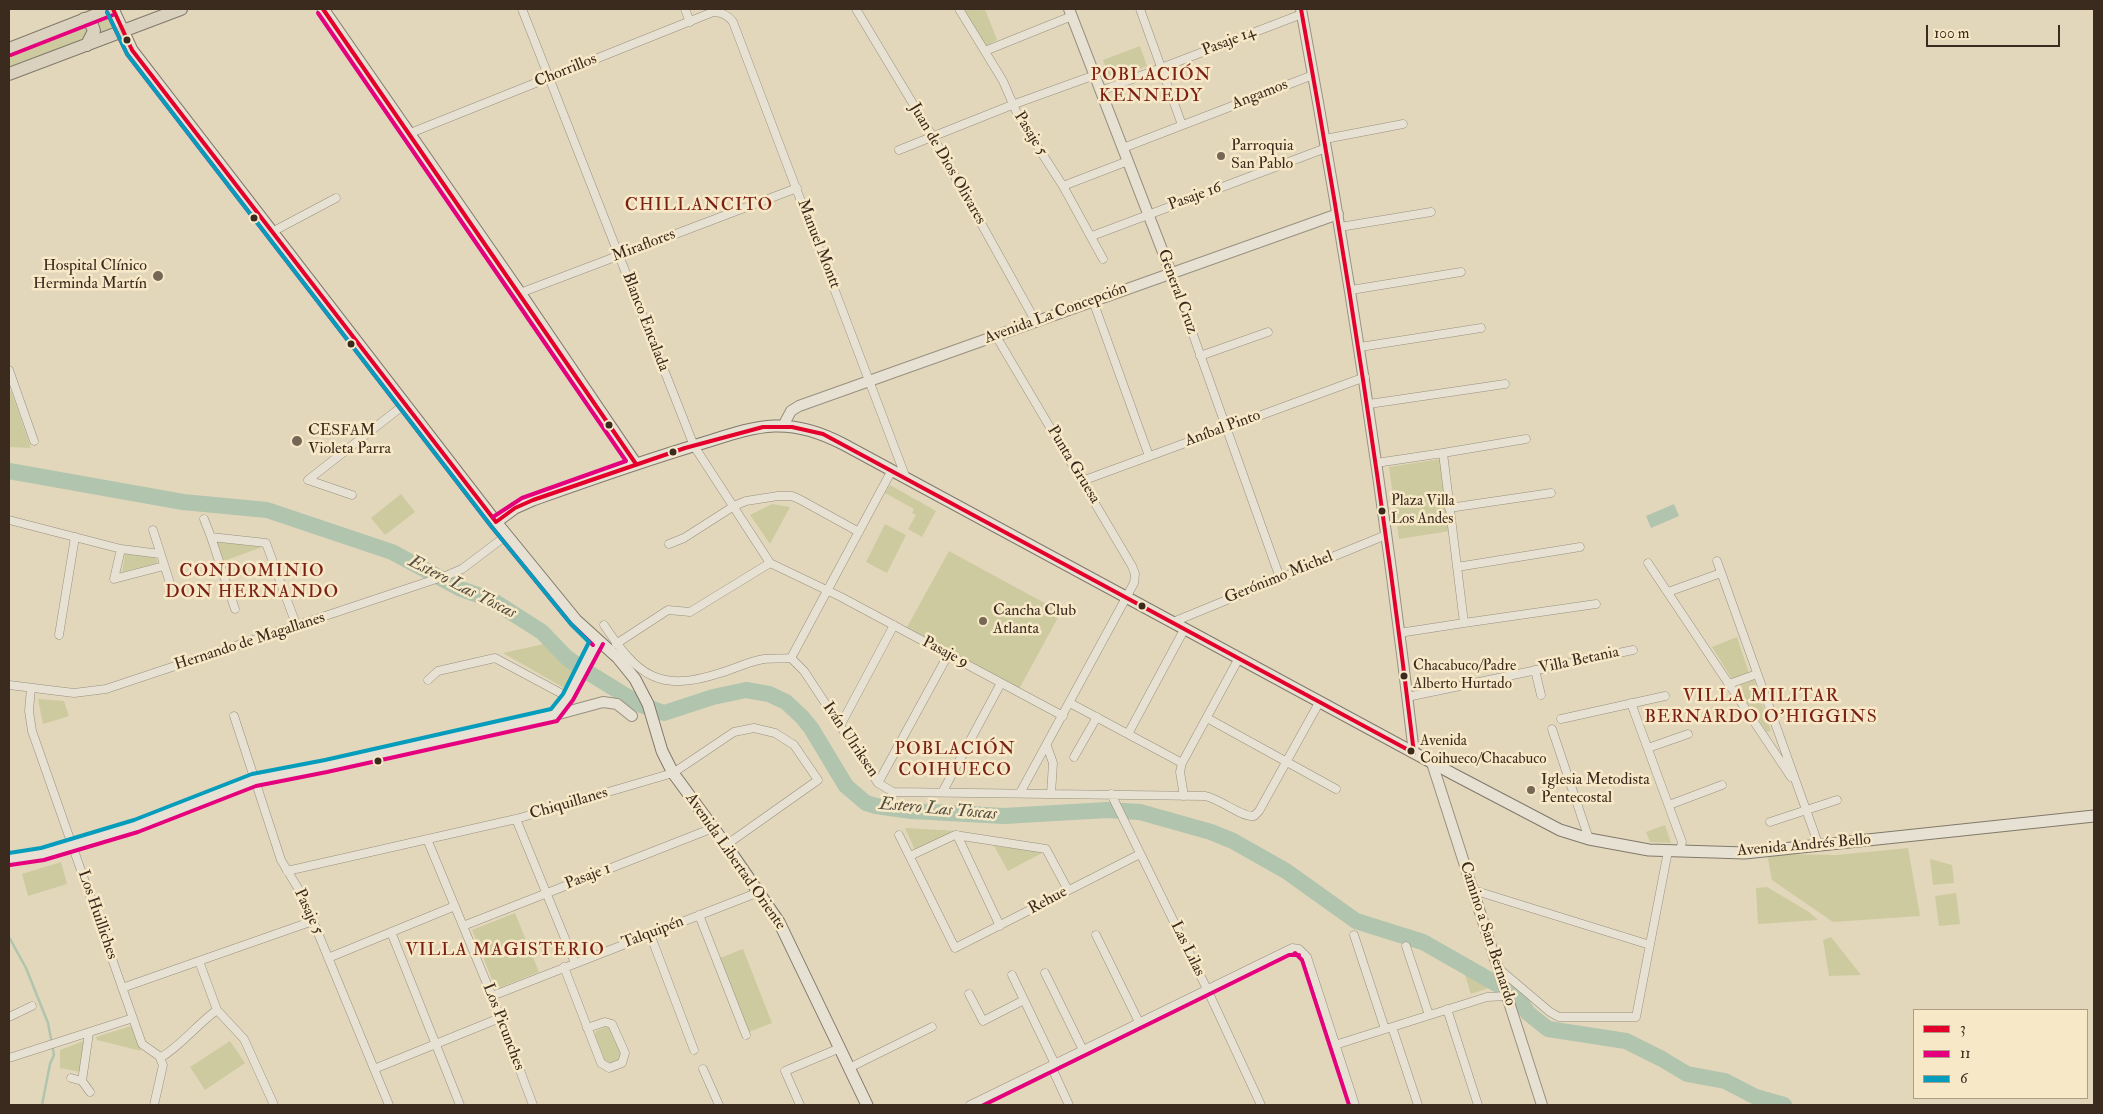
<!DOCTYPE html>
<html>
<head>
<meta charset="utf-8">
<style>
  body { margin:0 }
  #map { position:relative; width:2103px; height:1114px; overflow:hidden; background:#e2d7bb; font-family:"IM FELL Double Pica",serif }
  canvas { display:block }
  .frame { position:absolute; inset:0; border:10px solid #3b2a1e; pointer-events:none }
  .legend { position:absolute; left:1913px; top:1009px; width:175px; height:90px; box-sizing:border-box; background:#f7e9c8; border:1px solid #ac9d84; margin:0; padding:6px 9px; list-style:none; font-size:15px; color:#3b2a1e }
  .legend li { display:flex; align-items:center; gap:10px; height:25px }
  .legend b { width:25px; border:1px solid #ac9d84 }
  .scale { position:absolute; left:1926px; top:25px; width:134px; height:22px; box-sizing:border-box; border:2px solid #3b2a1e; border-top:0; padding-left:6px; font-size:15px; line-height:18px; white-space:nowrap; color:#3b2a1e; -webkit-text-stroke:4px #f7e9c8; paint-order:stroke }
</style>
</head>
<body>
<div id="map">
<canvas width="2103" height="1114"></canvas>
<div class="frame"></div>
<ul class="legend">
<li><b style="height:6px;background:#e4002b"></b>3</li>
<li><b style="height:6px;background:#e5007d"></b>11</li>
<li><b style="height:6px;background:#069cbc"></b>6</li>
</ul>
<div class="scale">100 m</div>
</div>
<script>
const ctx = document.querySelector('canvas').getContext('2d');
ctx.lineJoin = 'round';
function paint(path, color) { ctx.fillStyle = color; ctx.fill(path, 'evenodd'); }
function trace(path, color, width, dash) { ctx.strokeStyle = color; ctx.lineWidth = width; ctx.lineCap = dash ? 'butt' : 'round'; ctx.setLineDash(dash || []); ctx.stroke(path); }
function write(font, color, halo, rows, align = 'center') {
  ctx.font = font + ' "IM FELL Double Pica",serif'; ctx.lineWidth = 5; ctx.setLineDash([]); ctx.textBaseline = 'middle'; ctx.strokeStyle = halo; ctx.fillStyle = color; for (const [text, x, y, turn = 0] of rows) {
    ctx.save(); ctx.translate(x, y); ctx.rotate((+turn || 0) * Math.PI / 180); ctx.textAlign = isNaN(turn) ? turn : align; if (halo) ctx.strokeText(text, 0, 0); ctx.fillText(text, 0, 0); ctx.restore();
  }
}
paint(new Path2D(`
  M963,9h22l12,31 -11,6z
  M113,13l6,15 -110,43v-18z
  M1140,46l7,20 -36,14 -8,-20z
  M11,391l20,57 -22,-1v-55z
  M1441,459l9,72 -51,8 -10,-72z
  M890,485l46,26 -14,26 -14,-8 8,-14 -4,-2 2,-4 -29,-16z
  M401,494l14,18 -30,23 -14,-17z
  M772,504l18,3 -20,37 -20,-29z
  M885,524l21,11 -19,38 -21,-11z
  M217,542l45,5 -38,14z
  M949,551l112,61 -43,79 -112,-62z
  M125,554l30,3 3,6 -36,9z
  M1737,637l12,36 -17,6 -20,-32z
  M544,644l32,30 -10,15 -63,-36z
  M1754,680l17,51 -4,1 -31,-46z
  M38,699l26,2 5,15 -26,8z
  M1665,825l6,18 -21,-1 -4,-10z
  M905,828l52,3 -42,19z
  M994,846l50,6 -36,19z
  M1908,848l12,68 -87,6 -61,-42 -5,-26 69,1z
  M1930,859l22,6 2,18 -21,2z
  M61,862l6,22 -39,12 -6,-22z
  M1767,887l42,25 9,8 -60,4 -2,-36z
  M1956,893l4,31 -21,2 -4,-30z
  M515,913l24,59 -43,17 -24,-59z
  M1831,937l30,38 -32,1 -6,-36z
  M743,949l29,74 -23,9 -29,-74z
  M1463,969l29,18 -21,7z
  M131,1026l10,25 -44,-11 -1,-3z
  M608,1026l3,3 11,26 -2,5 -9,4 -6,-3 -10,-26 1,-4z
  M84,1041l-4,31 -20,-4v-18z
  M230,1041l15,22 -40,27 -15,-23z`), '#cdca9f');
paint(new Path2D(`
  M1674,504l5,12 -28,12 -5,-12z`), '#b0c4ae');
trace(new Path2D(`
  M9,937l17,31 22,55 6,32 -4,9 -8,41`), '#b0c4ae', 2.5);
trace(new Path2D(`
  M9,471l174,31 84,8 125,42 69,37 31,11 50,32 24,25 15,11 60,37 23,8 49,-16 33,-7 23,4 17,8 16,15 9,11 35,58 20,17 10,3 35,5 93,5 103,-6 33,2 71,20 22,9 53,30 70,50 67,21 93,53 12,18 20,16 78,12 36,18 25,15 38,7 31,16 28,8`), '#b0c4ae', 16);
const minor = new Path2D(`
  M522,9l172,437 76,117 71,34 222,119
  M685,9l5,13
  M856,9l77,128 103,185
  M959,9l44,72 16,37 44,68 40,73
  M1140,9l42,116
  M985,51l87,-35
  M1101,91l201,-77
  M408,134l305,-122c9,0 15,3 20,10l173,456
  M1325,139l78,-15
  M1123,148l190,-73
  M899,150l113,-45 83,-30
  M1063,186l65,-25
  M1340,227l91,-15
  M272,232l64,-34
  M1092,236l234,-88
  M1171,273l109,305
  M1351,290l110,-18
  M520,293l277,-105
  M1093,301l56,155
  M996,336l136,230 3,8 -1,9 -114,210
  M1360,347l121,-19
  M1200,356l68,-24
  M9,370l25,71
  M1369,404l136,-20
  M1443,453l83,-14
  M1376,463l67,-10 21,170 -65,10
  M1082,481l283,-104
  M352,495l-44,-15 97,-76
  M1449,508l102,-15
  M204,519l7,18
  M9,520l112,29 39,5
  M153,530l17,53
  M669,544l15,-6 50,-32 12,-5 32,-5h14l7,3 60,33
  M121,549l-7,30 50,-13
  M1717,561l102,285
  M1648,563l143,214
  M1457,567l123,-20
  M1668,592l53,-19
  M235,609l-24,-72 55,6 31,84
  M1173,622l213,-87
  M1464,623l132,-19
  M604,625c34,51 55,68 116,48 14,-4 30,-12 44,-14 9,-1 18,0 27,-1l13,13 74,112 15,9 312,4c16,3 35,21 49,20l5,-5 61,-110
  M59,635l16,-98
  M616,644l52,-34 22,2 80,-49
  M791,658l101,-188
  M1535,670l6,25
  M428,680l10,-9 57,-13 73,39
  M1729,684l28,-10
  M9,685l65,8 32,-4 342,-114 14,-6 45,-34
  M31,688l-2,23 3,20 110,313 17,12 4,9 -9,40
  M1407,697l226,-47
  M1070,703l112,60
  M1631,703l51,139 -2,9
  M234,716l47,144 18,30 14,31 76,184
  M1207,718l129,71
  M1561,719l104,-23
  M840,726l54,-101
  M1552,729l37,110
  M1128,734l57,-106
  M1047,746l6,17 -2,31
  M1648,748l40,-14
  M1074,757l23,-40
  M878,783l70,-128
  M943,791l58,-108
  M1111,794l96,195 54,116
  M1184,796l-4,-24 2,-9 57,-105
  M1669,805l53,-20
  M516,819l59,144
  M1770,822l67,-22
  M899,835l56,113 185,-94
  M957,835l43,91
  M427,839l65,157 41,109
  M910,856l45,-21 91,14 22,41
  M287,871l229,-52 157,-46 61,-41 20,-4 21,5 19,12 24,35 -92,65
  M1473,890l177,55
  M699,915l47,120
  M463,926l250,-98
  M391,932l69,173
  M650,934l44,116
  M1096,935l43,87
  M1354,935l31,94
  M1406,946l23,69
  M328,958l127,-52
  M199,961l18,49 27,29 30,66
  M564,967l37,96 8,5 13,-5 3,-10 -13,-29 -7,-2 -18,6
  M1498,968l52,44 9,5h77l32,-166
  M1045,973l38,77
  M1012,975l43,89
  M122,988l191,-67
  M969,994l14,27 41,-21
  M492,996l267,-104
  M1447,1009l31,96
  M9,1017l23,-11
  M1392,1027l26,78
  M89,1033l-7,48 8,11
  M1335,1045l152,-48 20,-1
  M9,1058l124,-40
  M160,1058c22,-13 36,-33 57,-48
  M1051,1066l18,39
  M849,1068l83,-41
  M374,1069l126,-51
  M703,1069l16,36
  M71,1078l11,3
  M800,1105l-15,-34 55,-23
  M970,1105l322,-157 7,1 8,8 48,148`);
const tertiary = new Path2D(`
  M1069,9l102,264
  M1301,9c46,247 84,494 113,744
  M783,426l8,-15 8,-5 539,-192
  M555,715l13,-18 29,-56
  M1432,763l110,342
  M9,859l33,-5 94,-28 118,-46 72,-14 229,-51 48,-13 14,2 15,12`);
const secondary = new Path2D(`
  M113,9l19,41 364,472 80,98 42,38 17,21 13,25 14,47 11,22 53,72 53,77 88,183
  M323,9l197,284 116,171
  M496,522l19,-14 18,-8c56,-20 113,-40 170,-57 23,-7 47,-16 71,-17 24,-1 48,7 69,18l612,331 105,55 29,9 60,11 96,3 349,-37`);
const primary = new Path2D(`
  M84,19l8,6 2,6 -7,14
  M9,49l102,-40
  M9,74l172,-65`);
trace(minor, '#98907f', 9);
trace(tertiary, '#98907f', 12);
trace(secondary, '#81796a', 13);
trace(primary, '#81796a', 14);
trace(minor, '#e7e1d3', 8);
trace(tertiary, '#e7e1d3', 10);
trace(secondary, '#e7e1d3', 11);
trace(primary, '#dad1be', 12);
trace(new Path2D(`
  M113,9l19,41 364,472 19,-14 18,-8 152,-52 78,-21h29l31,7 591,319
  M323,9l313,455
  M1301,9c45,247 83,495 113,744`), '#e4002b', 4);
trace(new Path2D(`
  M107,12l20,42 364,472 80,98 22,21
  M318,13l308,448 -104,37 -29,19
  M11,55l102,-40
  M10,865l34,-5 94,-28 118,-46 71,-14 230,-51 16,-21 30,-56
  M1295,953l7,7 47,145
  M984,1105l305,-150h10`), '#e5007d', 4);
trace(new Path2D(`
  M9,853l32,-5 93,-28 118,-46 73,-14 226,-51 12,-15 26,-52 -18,-18 -80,-98 -364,-472 -20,-42`), '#069cbc', 4);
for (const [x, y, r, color] of [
  [127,40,4.5,"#3b2a1e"],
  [1221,156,5,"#756755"],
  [254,218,4.5,"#3b2a1e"],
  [158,276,6,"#756755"],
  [351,344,4.5,"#3b2a1e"],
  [609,425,4.5,"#3b2a1e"],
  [297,441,6,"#756755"],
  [673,452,4.5,"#3b2a1e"],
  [1382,511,4.5,"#3b2a1e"],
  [1142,606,4.5,"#3b2a1e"],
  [983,621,5,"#756755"],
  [1404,676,4.5,"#3b2a1e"],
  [1411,751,4.5,"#3b2a1e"],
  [378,761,4.5,"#3b2a1e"],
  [1531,790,5,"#756755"]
]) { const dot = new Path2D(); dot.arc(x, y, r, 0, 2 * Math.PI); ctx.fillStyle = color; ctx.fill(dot); trace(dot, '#f7e9c8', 2); }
write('15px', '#3b2a1e', '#f7e9c8', [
  ["Plaza Villa",1391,502],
  ["Los Andes",1391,520],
  ["Chacabuco/Padre",1413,667],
  ["Alberto Hurtado",1413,685],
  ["Avenida",1420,742],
  ["Coihueco/Chacabuco",1420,760]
], 'left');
write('16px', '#3b2a1e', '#f7e9c8', [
  ["Pasaje 14",1229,42,-21],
  ["Chorrillos",566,71,-22],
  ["Angamos",1260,95,-21],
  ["Pasaje 5",1030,134,58],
  ["Juan de Dios Olivares",947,164,60],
  ["Pasaje 16",1195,197,-20],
  ["Manuel Montt",818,244,69],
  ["Miraflores",644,246,-21],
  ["General Cruz",1177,292,70],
  ["Avenida La Concepción",1056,314,-20],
  ["Blanco Encalada",645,322,69],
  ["Aníbal Pinto",1223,429,-20],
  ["Punta Gruesa",1073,465,59],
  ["Gerónimo Michel",1279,578,-22],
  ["Hernando de Magallanes",250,642,-18],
  ["Pasaje 9",945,653,28],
  ["Villa Betania",1579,661,-12],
  ["Iván Ulriksen",850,740,56],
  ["Chiquillanes",569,804,-16],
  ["Avenida Andrés Bello",1804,846,-5],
  ["Avenida Libertad Oriente",735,862,55],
  ["Pasaje 1",588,877,-21],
  ["Rehue",1048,901,-28],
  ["Pasaje 5",308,912,65],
  ["Los Huilliches",97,915,71],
  ["Talquipén",653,933,-21],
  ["Camino a San Bernardo",1487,934,72],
  ["Las Lilas",1187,949,64],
  ["Los Picunches",503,1027,69]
]);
write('16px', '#3b2a1e', '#f7e9c8', [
  ["Parroquia",1231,147],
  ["San Pablo",1231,165],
  ["Hospital Clínico",147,267,"right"],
  ["Herminda Martín",147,285,"right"],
  ["CESFAM",308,432],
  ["Violeta Parra",308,450],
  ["Cancha Club",993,612],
  ["Atlanta",993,630],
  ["Iglesia Metodista",1541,781],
  ["Pentecostal",1541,799]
], 'left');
ctx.letterSpacing = '1px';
write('18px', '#7a1f14', '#f7e9c8', [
  ["POBLACIÓN",1151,76],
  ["KENNEDY",1151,97],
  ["CHILLANCITO",699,206],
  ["CONDOMINIO",252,572],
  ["DON HERNANDO",252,593],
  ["VILLA MILITAR",1761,697],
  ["BERNARDO O'HIGGINS",1761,718],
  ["POBLACIÓN",955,750],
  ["COIHUECO",955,771],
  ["VILLA MAGISTERIO",505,951]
]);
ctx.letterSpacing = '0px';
write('italic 18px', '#534e41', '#f7e9c8', [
  ["Estero Las Toscas",462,588,27],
  ["Estero Las Toscas",938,810,5]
]);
</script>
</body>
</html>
